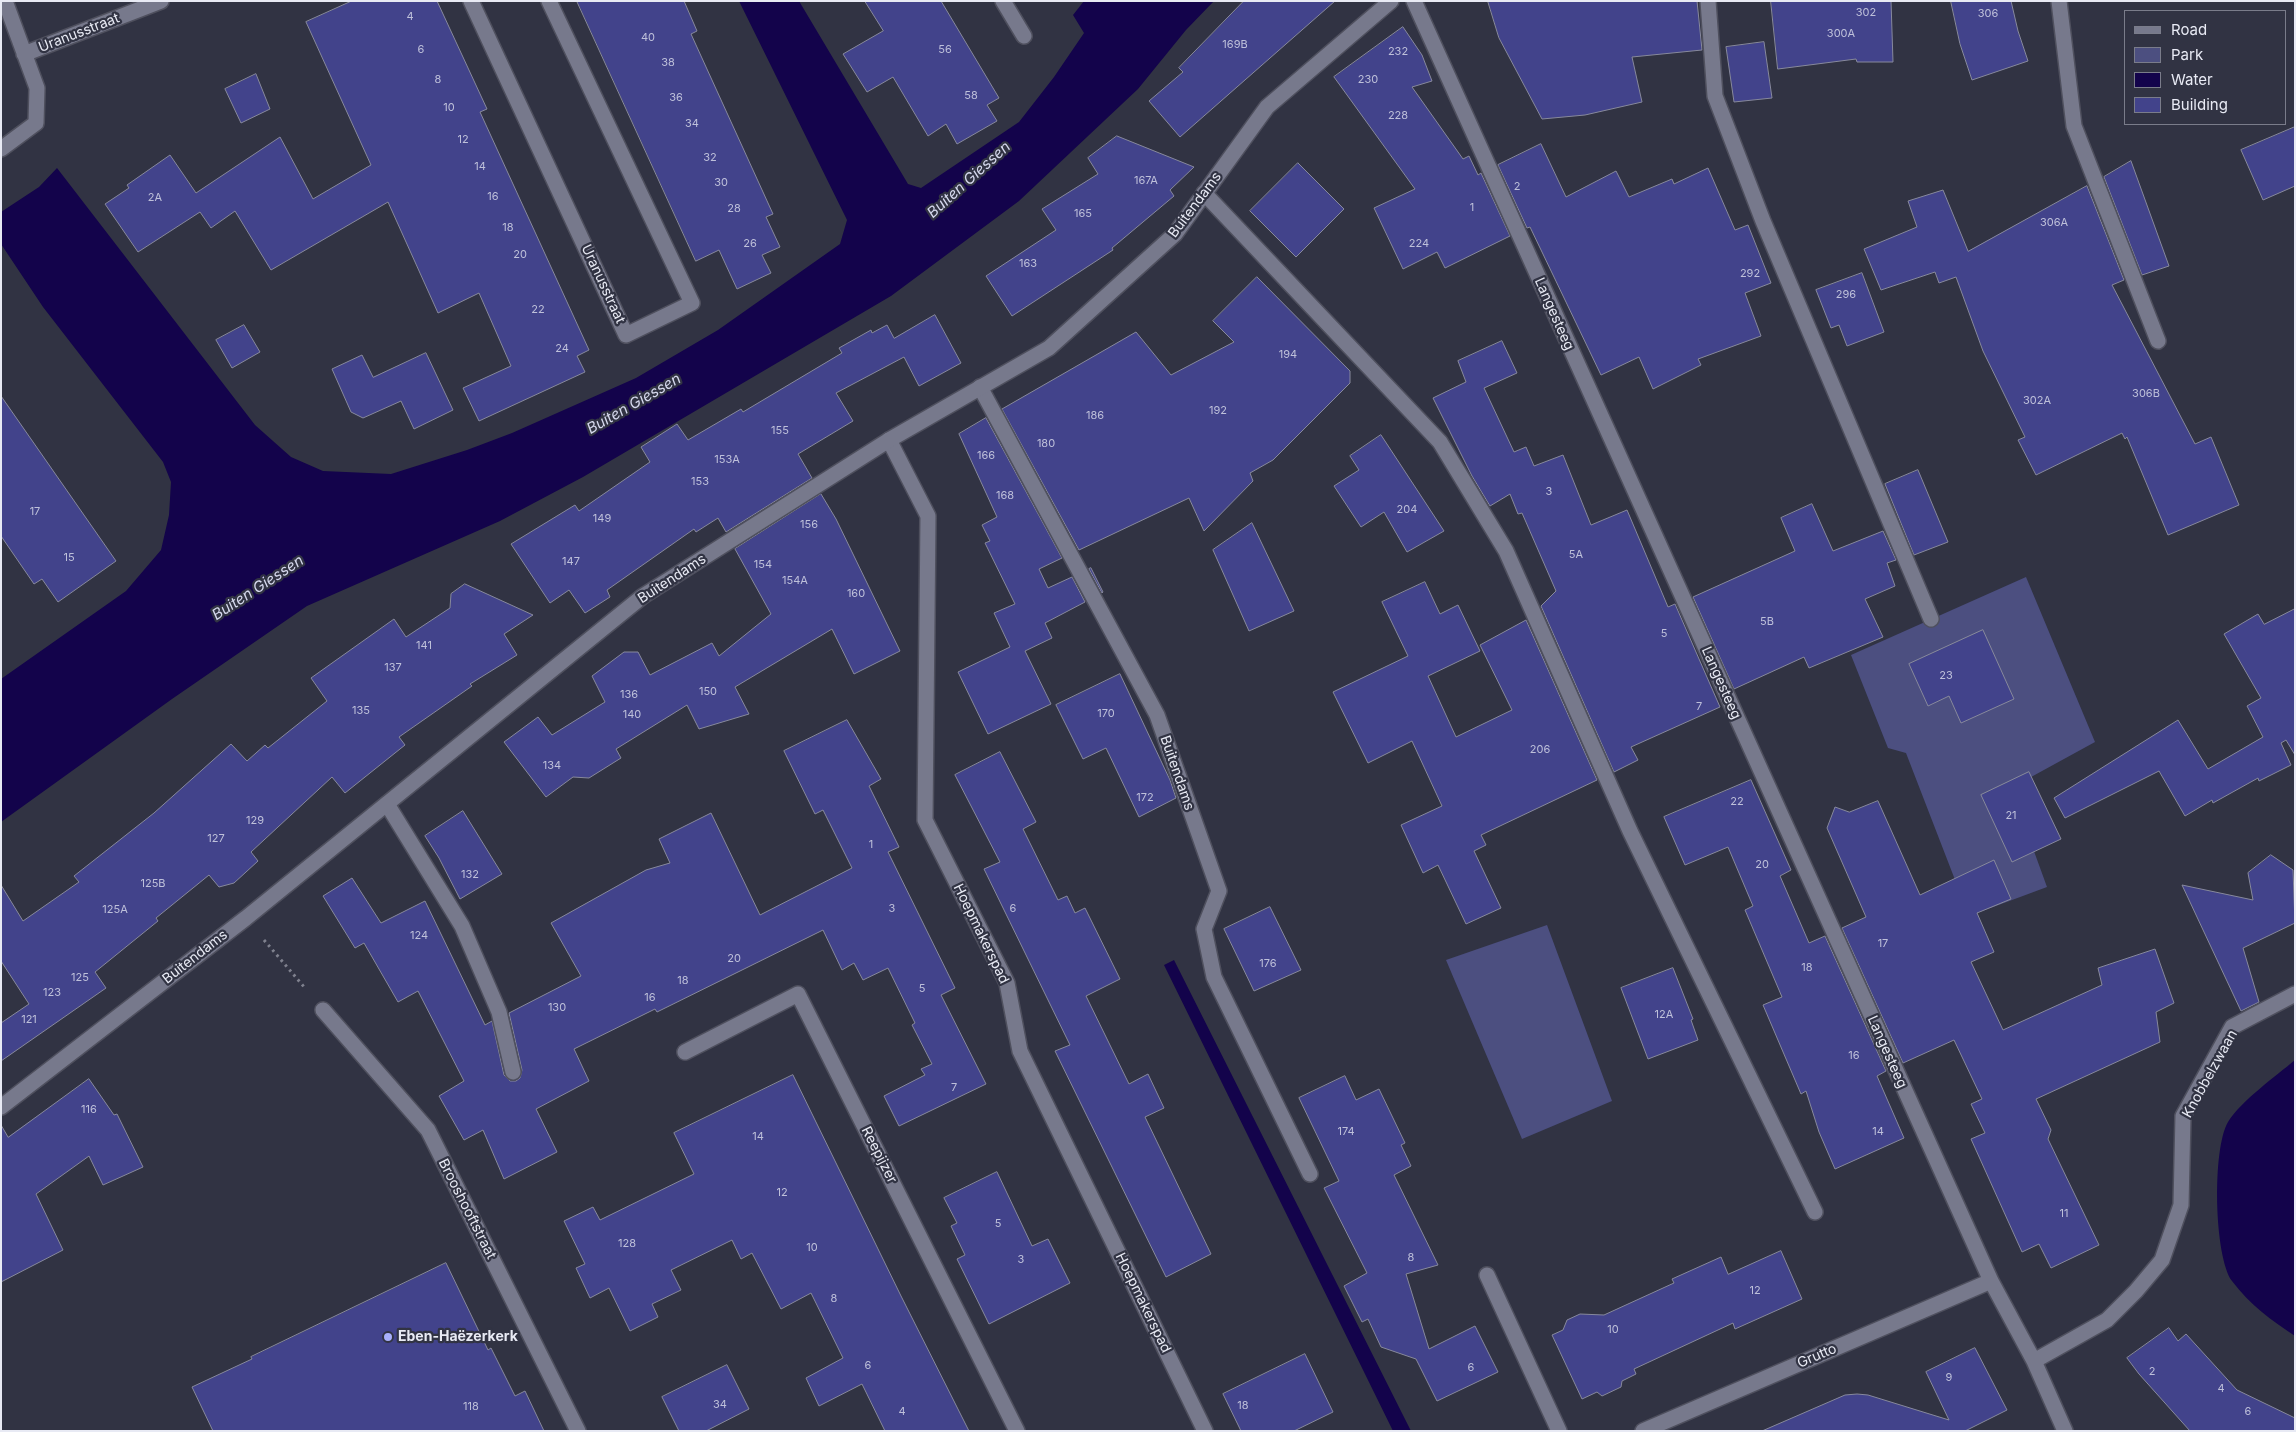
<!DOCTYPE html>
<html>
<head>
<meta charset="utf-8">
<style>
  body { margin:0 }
  #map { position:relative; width:2296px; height:1432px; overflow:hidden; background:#313343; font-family:Inter,sans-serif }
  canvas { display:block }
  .frame { position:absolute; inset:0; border:2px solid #e8eaf4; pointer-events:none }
  .legend { position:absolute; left:2124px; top:10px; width:162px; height:115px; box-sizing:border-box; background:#313343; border:1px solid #7a7c8a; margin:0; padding:6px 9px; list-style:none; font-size:15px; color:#e8eaf4 }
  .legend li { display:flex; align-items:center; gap:10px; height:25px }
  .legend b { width:25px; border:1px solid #7a7c8a }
</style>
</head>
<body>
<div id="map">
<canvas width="2296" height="1432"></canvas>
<div class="frame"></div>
<ul class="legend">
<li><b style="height:6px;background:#77798c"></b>Road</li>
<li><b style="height:14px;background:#4c4f80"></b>Park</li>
<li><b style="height:14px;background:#13034b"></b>Water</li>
<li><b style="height:14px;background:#42438b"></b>Building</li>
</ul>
</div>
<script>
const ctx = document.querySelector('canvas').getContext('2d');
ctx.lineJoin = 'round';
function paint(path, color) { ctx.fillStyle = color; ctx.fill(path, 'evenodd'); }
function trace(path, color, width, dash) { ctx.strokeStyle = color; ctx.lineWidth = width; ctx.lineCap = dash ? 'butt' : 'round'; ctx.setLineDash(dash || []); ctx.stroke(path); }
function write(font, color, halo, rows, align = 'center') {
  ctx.font = font + ' Inter,sans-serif'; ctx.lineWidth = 4.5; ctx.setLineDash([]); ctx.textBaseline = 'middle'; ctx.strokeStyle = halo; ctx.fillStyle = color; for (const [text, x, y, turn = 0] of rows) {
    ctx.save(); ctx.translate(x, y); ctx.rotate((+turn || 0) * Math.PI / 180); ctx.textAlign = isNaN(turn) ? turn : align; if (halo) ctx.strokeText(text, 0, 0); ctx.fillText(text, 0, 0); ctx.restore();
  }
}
paint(new Path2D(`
  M2026,577l69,165 -84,46 36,99 -78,29 -63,-163 -18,-5 -37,-93z
  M1547,925l65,176 -90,38 -76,-179z`), '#4c4f80');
paint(new Path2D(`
  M739,1h60l109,183 13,4 98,-66 35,-45 30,-44 -11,-18 11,-14h130l-28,29 -48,59 -119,112 -128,95 -308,181 -83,44 -193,85 -135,93 -171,123v-143l125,-88 35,-41 8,-35 2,-33 -8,-20 -120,-155 -42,-63v-32l38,-25 18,-19 198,257 36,32 32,14 68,3 76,-24 45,-17 124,-55 82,-48 122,-86 7,-24z
  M1174,960l237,471h-18l-229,-466z
  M2295,1060v276c-24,-16 -45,-31 -63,-55 -18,-25 -20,-132 -4,-159 13,-21 48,-46 67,-62z`), '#13034b');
const building = new Path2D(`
  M352,1h85l50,108 -7,3 109,238 -12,6 8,16 -106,49 -16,-33 48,-22 -32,-73 -41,20 -50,-111 -117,68 -36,-59 -24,17 -11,-16 -62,40 -33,-48 24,-16 -2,-3 43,-30 26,38 84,-56 33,62 58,-34 -65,-143z
  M577,1h107l13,30 -6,3 82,180 -7,3 14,30 -18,8 9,18 -34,16 -18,-39 -23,11z
  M865,1h76l58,97 -12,7 10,16 -40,23 -11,-20 -18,12 -35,-59 -26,15 -24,-38 40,-23z
  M1244,1h91l-155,136 -31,-36 34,-29 -4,-4z
  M1488,1h209l5,49 -70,7 10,45 -57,13 -43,4 -43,-81z
  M1771,1h120l2,61h-36l-1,-3 -78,10z
  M1951,1h60l7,30 10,30 -56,19 -12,-36z
  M1403,27l19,28 10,26 -20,6 51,72 6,-3 9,19 3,-2 29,63 -65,32 -8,-16 -34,17 -29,-61 41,-19 -81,-112z
  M1764,42l8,56 -38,4 -8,-55z
  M256,74l14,35 -29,14 -16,-34z
  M2295,127v59l-32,14 -22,-50z
  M1117,136l77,31 -24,23 4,6 -62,52 1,2 -101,66 -26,-40 70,-46 -14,-21 56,-35 -10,-16z
  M1541,144l25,53 50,-26 13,26 43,-18 2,5 34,-16 27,62 13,-5 23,58 -26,10 16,43 -63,23 3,6 -48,24 -14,-32 -38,18 -71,-148 -3,1 -29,-63z
  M2131,161l38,105 -27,9 -38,-98z
  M1298,163l46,46 -48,48 -46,-46z
  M2087,186l37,94 -12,5 83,159 16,-7 28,68 -71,30 -41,-98 -2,2 -3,-6 -86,42 -18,-35 7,-3 -42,-86 -27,-74 -17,6 -4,-11 -54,18 -17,-41 53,-22 -9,-26 35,-11 25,61z
  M1862,273l22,59 -37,14 -8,-21 -8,3 -15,-38z
  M1257,277l93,94v12l-77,77 -23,13 3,8 -49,50 -15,-33 -110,52 -77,-141 134,-77 35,43 63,-33 -21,-21z
  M935,315l26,48 -42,23 -15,-29 -68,36 17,28 -55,33 14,24 -86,54 -8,-14 -22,14 -2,-3 -87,61 3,7 -25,16 -16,-23 -19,13 -39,-59 64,-39 4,6 71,-49 -9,-15 36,-23 11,16 53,-31 2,3 99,-59 -3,-5 32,-18 1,3 15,-8 7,13z
  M244,325l16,27 -28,16 -16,-28z
  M1502,341l15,32 -33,15 30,64 12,-5 8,19 29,-11 28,70 36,-15 41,97 7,-3 45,103 -89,40 7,13 -24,12 -73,-166 15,-15 -34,-78 -4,1 -8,-20 -20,12 -18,-30 -39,-78 33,-16 -8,-21z
  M426,353l27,57 -39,19 -13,-28 -38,17 -12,-6 -19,-43 30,-14 11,22z
  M1,396l115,165 -58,41 -16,-23 -8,5 -33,-48z
  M986,418l76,140 -23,11 9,19 24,-11 13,25 -40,21 7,15 -27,13 26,53 -63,30 -30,-62 52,-25 -16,-34 21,-9 -30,-61 5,-2 -8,-16 15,-8 -38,-83z
  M1381,435l63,96 -37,21 -23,-40 -23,15 -27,-41 25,-16 -9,-14z
  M1918,470l30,72 -34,13 -29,-71z
  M821,494l15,25 64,132 -46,23 -22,-45 -97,58 14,27 -50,15 -12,-24 -71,44 5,9 -32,20 -16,-1 -27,20 -42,-55 34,-25 14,18 53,-33 -13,-26 32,-24h14l12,23 62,-32 7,13 52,-42 -36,-65z
  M1812,504l21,47 50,-20 13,29 -9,3 8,23 -30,13 18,38 -74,31 -5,-11 -70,32 -41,-92 102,-46 -14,-33z
  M1252,523l42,88 -45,20 -36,-81z
  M1091,568l12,24 -1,1 -13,-24z
  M1425,582l15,32 18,-9 22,46 -52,25 28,61 56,-27 -32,-65 46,-25 71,160 -116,55 5,10 -12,6 27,57 -35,16 -28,-59 -15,8 -22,-48 41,-19 -30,-65 -44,22 -35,-71 75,-36 -26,-54z
  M465,584l68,31 -29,19 13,21 -47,29 2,2 -73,51 6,8 -60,48 -13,-16 -81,75 7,9 -24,22 -15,4 -10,-12 -53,43 2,3 -63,51 11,16 -105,73v-38l28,-19 -28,-43v-76l22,36 56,-39 -5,-6 80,-63 77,-69 16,17 18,-16 3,3 59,-47 -16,-23 83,-59 12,18 44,-29 1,-14z
  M2295,609v146l-9,-15 -5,3 10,22 -32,16 -1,-3 -45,25 -1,-3 -27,16 -26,-45 -94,47 -11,-20 124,-78 30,49 55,-32 -16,-31 14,-8 -37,-64 34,-20 6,10z
  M1983,630l31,69 -53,24 -12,-27 -21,10 -19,-42z
  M1120,674l50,106 6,18 -37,19 -33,-69 -23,11 -27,-54z
  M847,720l34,59 -12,7 30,61 -11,5 67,136 -14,7 45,89 -87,42 -15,-30 41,-21 -4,-6 11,-5 -20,-39 3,-2 -27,-55 -25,12 -9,-17 -12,7 -19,-40 -166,82 -2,-3 -81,40 15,32 -53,28 21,43 -53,27 -21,-49 -19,10 -25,-44 25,-15 -46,-90 -20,11 -34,-59 -9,5 -32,-52 29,-18 29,45 44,-22 60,124 7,-4 12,54 6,6h6l4,-3 2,-8 -13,-57 72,-37 -30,-53 95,-53 24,-7 -11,-24 52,-26 49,102 92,-47 -29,-58 -8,4 -31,-63z
  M1000,752l36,70 -13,7 35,71 9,-4 8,17 10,-5 35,71 -34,17 43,88 19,-10 16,34 -19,9 66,137 -45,23 -111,-226 15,-6 -86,-176 16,-7 -45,-87z
  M2029,772l32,67 -49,23 -31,-67z
  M1751,780l40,90 -11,6 29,67 16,-7 61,135 -9,5 27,62 -69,31 -16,-37 -13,-41 -5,3 -38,-89 19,-8 -37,-87 8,-4 -25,-59 -43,18 -21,-48z
  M1878,801l42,94 74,-35 17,39 -34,14 17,39 -23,10 32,68 99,-45 -4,-17 57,-19 19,54 -18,9 4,30 -124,57 15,31 -3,9 51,106 -48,23 -12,-24 -17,8 -51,-113 14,-6 -14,-29 11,-5 -28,-59 -51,23 -61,-135 24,-11 -39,-89 8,-21 14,5z
  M463,811l39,63 -42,25 -21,-41 -14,-22z
  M2271,855l22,15 2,53 -52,25 16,54 -18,9 -59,-126 71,15 -5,-27z
  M1270,907l31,63 -47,21 -30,-62z
  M1673,968l20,51 -2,1 7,20 -50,19 -27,-71z
  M793,1075l108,221 68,135h-84l-23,-47 -43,22 -13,-28 37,-20 -32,-65 -30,16 -29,-56 -11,6 -9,-19 -61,30 10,20 -29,14 6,13 -28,14 -21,-43 -19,10 -14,-30 9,-4 -21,-43 29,-14 7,13 94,-46 -20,-41z
  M1345,1076l11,24 23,-11 26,54 -4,2 10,21 -17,9 44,90 -32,9 23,75 46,-23 23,46 -61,29 -21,-42 -35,-12 -13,-28 -6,3 -18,-36 23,-13 -43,-85 15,-7 -40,-83z
  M89,1079l25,36 3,-1 26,53 -40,18 -14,-29 -53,38 27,56 -62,32v-157l7,12z
  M997,1172l35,74 16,-7 22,44 -81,41 -32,-65 8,-4 -14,-29 6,-3 -13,-25z
  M1781,1251l21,48 -67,30 -2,-6 -99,46 2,5 -14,7 -1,6 -19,9 -5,-4 -15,7 -30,-64 11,-5 4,-10 13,-6 24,1 70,-32 -2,-4 49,-22 7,17z
  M446,1263l42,87 3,-2 24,48 10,-5 19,40h-331l-21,-44 60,-28 -1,-2z
  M2169,1328l9,13 8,-7 51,56 58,28v13h-105l-51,-57 -12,-16z
  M1975,1348l32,62 -42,21h-203l83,-36 12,-1 11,1 81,25 -23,-48z
  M1305,1354l28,58 -39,19h-53l-18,-37z
  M727,1365l22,44 -43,22h-27l-17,-34z`);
paint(building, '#42438b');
trace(building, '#87899c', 1);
const lane = new Path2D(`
  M1708,1l7,95 48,125 168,398
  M2059,1l15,125 84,215
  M1204,193l236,249 66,109 124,280 185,381
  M980,387l177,328 62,176 -15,38 10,48 96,197
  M387,804l75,122 37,86 14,60
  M323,1010l105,120 150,301`);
const street = new Path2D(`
  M471,1l155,334 66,-32 -143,-302
  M1003,1l21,35
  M1414,1l577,1280 43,80 31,70
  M24,54l137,-53
  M1,149l35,-26 1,-35 -32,-87
  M889,440l39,76 -3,304 82,163 13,68 185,380
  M685,1052l113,-58 219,437
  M1487,1275l72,156
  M2034,1361l73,-41 29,-29 26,-31 19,-55 2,-89 49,-89 63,-33
  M1643,1431l348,-150`);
const secondary = new Path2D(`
  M1,1107l245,-189 397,-322 246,-156 160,-92 126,-114 92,-127 124,-106`);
trace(lane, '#4f505e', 18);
trace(street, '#4f505e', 18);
trace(secondary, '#4f505e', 18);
trace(new Path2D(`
  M264,940l41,48`), '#7f818e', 3, [2.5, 4]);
trace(lane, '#77798c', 15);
trace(street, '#77798c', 15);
trace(secondary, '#77798c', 15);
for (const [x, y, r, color] of [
  [388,1337,5,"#a9b0fc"]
]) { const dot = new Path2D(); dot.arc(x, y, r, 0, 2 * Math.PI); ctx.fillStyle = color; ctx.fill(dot); trace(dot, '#313343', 2); }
write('11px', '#bec0da', null, [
  ["302",1866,13],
  ["306",1988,14],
  ["4",410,17],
  ["300A",1841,34],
  ["40",648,38],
  ["169B",1235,45],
  ["6",421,50],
  ["56",945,50],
  ["232",1398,52],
  ["38",668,63],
  ["8",438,80],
  ["230",1368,80],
  ["58",971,96],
  ["36",676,98],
  ["10",449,108],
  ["228",1398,116],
  ["34",692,124],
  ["12",463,140],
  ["32",710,158],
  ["14",480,167],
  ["167A",1146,181],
  ["30",721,183],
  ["2",1517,187],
  ["16",493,197],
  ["2A",155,198],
  ["1",1472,208],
  ["28",734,209],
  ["165",1083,214],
  ["306A",2054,223],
  ["18",508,228],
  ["26",750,244],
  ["224",1419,244],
  ["20",520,255],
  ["163",1028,264],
  ["292",1750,274],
  ["296",1846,295],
  ["22",538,310],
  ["24",562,349],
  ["194",1288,355],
  ["306B",2146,394],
  ["302A",2037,401],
  ["192",1218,411],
  ["186",1095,416],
  ["155",780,431],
  ["180",1046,444],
  ["166",986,456],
  ["153A",727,460],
  ["153",700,482],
  ["3",1549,492],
  ["168",1005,496],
  ["204",1407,510],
  ["17",35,512],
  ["149",602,519],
  ["156",809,525],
  ["5A",1576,555],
  ["15",69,558],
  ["147",571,562],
  ["154",763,565],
  ["154A",795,581],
  ["160",856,594],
  ["5B",1767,622],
  ["5",1664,634],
  ["141",424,646],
  ["137",393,668],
  ["23",1946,676],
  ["150",708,692],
  ["136",629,695],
  ["7",1699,707],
  ["135",361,711],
  ["170",1106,714],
  ["140",632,715],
  ["206",1540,750],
  ["134",552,766],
  ["172",1145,798],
  ["22",1737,802],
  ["21",2011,816],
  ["129",255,821],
  ["127",216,839],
  ["1",871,845],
  ["20",1762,865],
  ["132",470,875],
  ["125B",153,884],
  ["3",892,909],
  ["6",1013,909],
  ["125A",115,910],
  ["124",419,936],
  ["17",1883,944],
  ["20",734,959],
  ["176",1268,964],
  ["18",1807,968],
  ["125",80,978],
  ["18",683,981],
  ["5",922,989],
  ["123",52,993],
  ["16",650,998],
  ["130",557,1008],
  ["12A",1664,1015],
  ["121",29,1020],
  ["16",1854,1056],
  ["7",954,1088],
  ["116",89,1110],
  ["174",1346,1132],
  ["14",1878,1132],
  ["14",758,1137],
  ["12",782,1193],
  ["11",2064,1214],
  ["5",998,1224],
  ["128",627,1244],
  ["10",812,1248],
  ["8",1411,1258],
  ["3",1021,1260],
  ["12",1755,1291],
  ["8",834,1299],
  ["10",1613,1330],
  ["6",868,1366],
  ["6",1471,1368],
  ["2",2152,1372],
  ["9",1949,1378],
  ["4",2221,1389],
  ["34",720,1405],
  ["18",1243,1406],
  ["118",471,1407],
  ["4",902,1412],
  ["6",2248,1412]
]);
write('14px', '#e8eaf4', '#313343', [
  ["Uranusstraat",79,33,-21],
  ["Buitendams",1195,205,-53],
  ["Uranusstraat",603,284,65],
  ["Langesteeg",1554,314,66],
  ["Buitendams",672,579,-33],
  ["Langesteeg",1721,683,66],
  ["Buitendams",1177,773,71],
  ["Hoepmakerspad",981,934,64],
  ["Buitendams",195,957,-38],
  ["Langesteeg",1887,1052,66],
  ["Knobbelzwaan",2210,1074,-61],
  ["Reepijzer",879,1155,63],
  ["Brooshooftstraat",467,1209,63],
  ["Hoepmakerspad",1143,1303,64],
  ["Grutto",1817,1356,-23]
]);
write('bold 14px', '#e8eaf4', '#313343', [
  ["Eben-Haëzerkerk",398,1337]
], 'left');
write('italic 15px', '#d6d9ee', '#313343', [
  ["Buiten Giessen",969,180,-42],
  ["Buiten Giessen",634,404,-30],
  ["Buiten Giessen",258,588,-33]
]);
</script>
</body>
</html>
